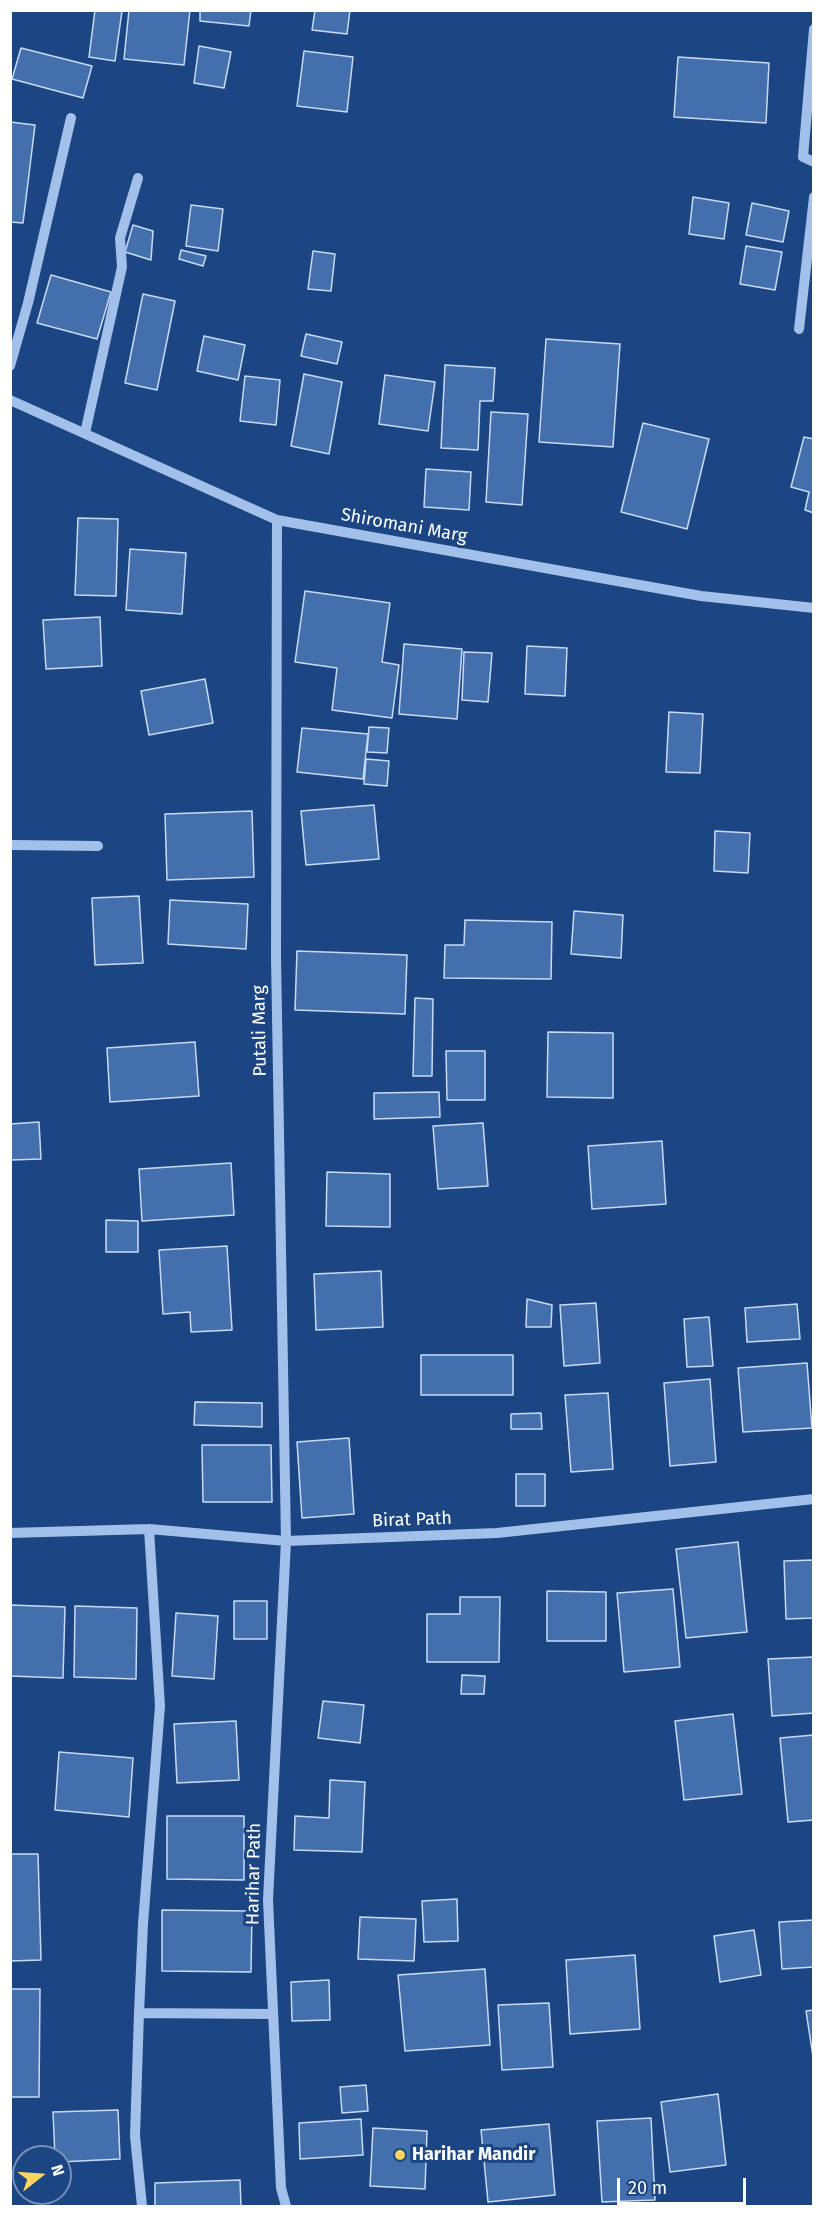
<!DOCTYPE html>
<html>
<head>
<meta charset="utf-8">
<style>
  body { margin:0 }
  #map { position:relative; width:824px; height:2217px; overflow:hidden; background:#1c4584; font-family:"Fira Sans",sans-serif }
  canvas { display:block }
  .frame { position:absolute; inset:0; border:12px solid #fff; pointer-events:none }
  .north { position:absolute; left:12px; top:2145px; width:60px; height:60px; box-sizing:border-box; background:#1c4584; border:2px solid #778fb5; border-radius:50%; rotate:73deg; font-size:16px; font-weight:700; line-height:24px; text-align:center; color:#fff }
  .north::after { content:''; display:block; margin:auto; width:21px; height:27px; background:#fbd560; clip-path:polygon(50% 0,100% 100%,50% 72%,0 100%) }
  .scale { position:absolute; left:617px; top:2178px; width:129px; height:27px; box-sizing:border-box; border:3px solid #fff; border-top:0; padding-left:8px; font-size:18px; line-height:21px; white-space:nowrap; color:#fff; -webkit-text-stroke:4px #1c4584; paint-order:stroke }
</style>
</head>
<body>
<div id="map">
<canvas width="824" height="2217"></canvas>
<div class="frame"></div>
<div class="north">N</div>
<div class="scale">20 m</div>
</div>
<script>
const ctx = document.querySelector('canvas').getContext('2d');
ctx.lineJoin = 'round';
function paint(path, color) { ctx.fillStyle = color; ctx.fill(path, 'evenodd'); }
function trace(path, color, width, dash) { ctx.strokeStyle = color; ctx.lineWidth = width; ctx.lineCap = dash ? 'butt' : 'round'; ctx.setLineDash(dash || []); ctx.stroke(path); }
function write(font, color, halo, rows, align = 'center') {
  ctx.font = font + ' "Fira Sans",sans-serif'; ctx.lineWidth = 6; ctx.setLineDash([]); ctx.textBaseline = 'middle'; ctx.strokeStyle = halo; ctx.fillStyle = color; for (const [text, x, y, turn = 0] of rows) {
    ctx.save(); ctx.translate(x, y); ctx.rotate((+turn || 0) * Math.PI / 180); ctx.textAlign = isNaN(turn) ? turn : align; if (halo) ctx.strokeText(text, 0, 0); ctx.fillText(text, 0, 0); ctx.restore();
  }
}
const building = new Path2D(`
  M95,10l27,1 -7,50 -26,-4z
  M129,10h61l-6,55 -60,-6z
  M200,10h51l-2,16 -49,-5z
  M315,10h35l-3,24 -35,-4z
  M199,46l32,6 -7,36 -30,-5z
  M21,48l71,18 -9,32 -71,-19z
  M304,51l49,6 -6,55 -50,-6z
  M678,57l91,6 -3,60 -92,-6z
  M10,122l25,3 -12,98 -13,-1z
  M693,197l36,6 -5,36 -35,-5z
  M752,203l37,8 -6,31 -37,-7z
  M191,205l32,4 -5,42 -32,-5z
  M133,225l20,6 -2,29 -26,-8z
  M746,246l36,6 -7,38 -35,-6z
  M181,250l25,6 -3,10 -24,-7z
  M313,251l22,3 -4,37 -23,-2z
  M51,275l60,17 -14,47 -60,-16z
  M143,294l32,7 -18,89 -32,-7z
  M306,334l36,8 -5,22 -36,-8z
  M204,336l41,9 -7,35 -41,-9z
  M546,339l74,5 -7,103 -74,-5z
  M445,365l50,3 -2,33h-13l-2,49 -37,-2z
  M304,374l38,8 -13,72 -38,-8z
  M385,375l50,7 -7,49 -49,-7z
  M245,376l35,4 -4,45 -36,-4z
  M491,412l37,2 -6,91 -36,-3z
  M643,423l66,16 -22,90 -66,-17z
  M804,437l10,2v74l-9,-3 4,-18 -18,-5z
  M426,469l45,3 -2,38 -45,-3z
  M78,518l40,1 -2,77 -41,-1z
  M130,549l56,4 -4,61 -56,-4z
  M305,591l85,12 -8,59 17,3 -7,53 -60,-8 5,-42 -42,-6z
  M100,617l2,49 -56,3 -3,-49z
  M404,644l58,5 -5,70 -58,-5z
  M527,646l40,2 -2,48 -40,-2z
  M464,652l28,1 -4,49 -26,-2z
  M205,679l8,44 -64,12 -8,-44z
  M669,712l34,2 -3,59 -34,-1z
  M369,727l20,1 -2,25 -20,-1z
  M302,728l66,6 -5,45 -66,-7z
  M366,759l23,2 -2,25 -23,-2z
  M374,805l5,54 -73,6 -5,-54z
  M252,811l2,66 -87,3 -2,-66z
  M715,831l35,2 -2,40 -34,-2z
  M139,896l4,67 -48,2 -3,-67z
  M170,900l78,4 -2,45 -78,-5z
  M574,911l49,4 -2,43 -50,-4z
  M465,920l87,2 -1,57 -107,-1 1,-33h19z
  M297,951l110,4 -2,59 -110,-4z
  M415,998l18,1 -1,77h-19z
  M548,1032l65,1v65l-66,-1z
  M195,1042l4,54 -89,6 -3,-54z
  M446,1051h39v49h-38z
  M439,1092l1,25 -66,2v-26z
  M39,1122l2,37 -31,1v-36z
  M483,1123l5,63 -50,3 -5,-63z
  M662,1141l4,63 -74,5 -4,-63z
  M231,1163l3,52 -92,6 -3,-52z
  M327,1172l63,2v53l-64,-1z
  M106,1220l32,1v31h-32z
  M227,1246l5,84 -41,2 -1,-20 -27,2 -4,-64z
  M381,1271l2,56 -67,3 -2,-56z
  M527,1299l25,6 -1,22h-25z
  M596,1303l4,60 -36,3 -4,-61z
  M797,1304l3,35 -53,3 -2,-34z
  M709,1317l4,49 -26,1 -3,-48z
  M421,1355h92v40h-92z
  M807,1363l5,65 -69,4 -5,-64z
  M710,1379l6,83 -46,4 -6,-83z
  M608,1393l5,76 -42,3 -6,-77z
  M195,1402l67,1v24l-68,-2z
  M541,1413l1,16h-31v-15z
  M349,1438l5,76 -52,4 -5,-76z
  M202,1445h69l1,57h-69z
  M516,1474h29v32h-29z
  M738,1542l9,90 -61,6 -10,-89z
  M814,1560v58l-28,1 -2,-58z
  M673,1589l7,78 -56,5 -7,-79z
  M547,1591l59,1v49h-59z
  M460,1597h40l-1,65h-72v-48h33z
  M234,1601h33v38h-33z
  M10,1605l55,2 -2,71 -53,-2z
  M75,1606l62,2 -1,71 -62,-2z
  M176,1613l42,3 -4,63 -42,-3z
  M814,1657v56l-42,3 -4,-57z
  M462,1675l23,1 -1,18h-23z
  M323,1701l41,4 -4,38 -42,-5z
  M733,1714l9,80 -58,6 -9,-79z
  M236,1721l3,59 -62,3 -3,-59z
  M814,1735v85l-26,2 -8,-84z
  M59,1752l74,6 -4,59 -74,-7z
  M330,1780l35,2 -3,70 -68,-2 1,-34 34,2z
  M167,1816h77v64l-77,-1z
  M10,1854h28l3,106 -31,1z
  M457,1899l1,42 -34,1 -2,-41z
  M162,1910l90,1 -1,61 -89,-1z
  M360,1917l56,2 -2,42 -56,-2z
  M814,1920v47l-32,2 -3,-47z
  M754,1930l7,45 -41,7 -6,-46z
  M635,1955l5,74 -70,5 -4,-74z
  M485,1969l5,76 -85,6 -7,-76z
  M329,1980l1,40 -38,1 -1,-39z
  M10,1989h30l-1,108h-29z
  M549,2003l4,64 -51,3 -4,-65z
  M814,2010v53l-8,-52z
  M366,2085l2,26 -26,2 -2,-26z
  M718,2094l8,71 -56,7 -9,-70z
  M118,2110l2,49 -60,3v-5h-5l-2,-45z
  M651,2118l4,82 -53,2 -5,-81z
  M361,2119l2,36 -63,4 -1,-36z
  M549,2124l6,71 -67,7 -7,-72z
  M373,2128l54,3 -2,58 -55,-3z
  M240,2180l1,26h-86v-23z`);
paint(building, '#446fad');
trace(building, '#c7dbf8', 1.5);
trace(new Path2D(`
  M814,29l-11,128 11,5
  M799,329l15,-132
  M10,366l18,-63 43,-185
  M10,400l267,120 424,76 113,12
  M85,433l37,-166 -2,-29 18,-60
  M277,520l-1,437 10,584 -18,359 13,288 5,18
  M10,845l88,1
  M10,1533l139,-4 137,12 211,-8 317,-34
  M139,2013l133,1
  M142,2206l-7,-70 4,-123 4,-89 17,-218 -11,-177`), '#a3c0eb', 10);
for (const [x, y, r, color] of [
  [400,2155,6,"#fbd560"]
]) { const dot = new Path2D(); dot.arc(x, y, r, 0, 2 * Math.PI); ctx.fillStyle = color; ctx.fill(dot); trace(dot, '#1c4584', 2); }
write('18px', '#fff', '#1c4584', [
  ["Shiromani Marg",404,526,10],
  ["Putali Marg",260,1031,-91],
  ["Birat Path",412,1520,-2],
  ["Harihar Path",254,1874,-89]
]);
write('bold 18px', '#fff', '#1c4584', [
  ["Harihar Mandir",412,2155]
], 'left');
</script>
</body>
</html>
